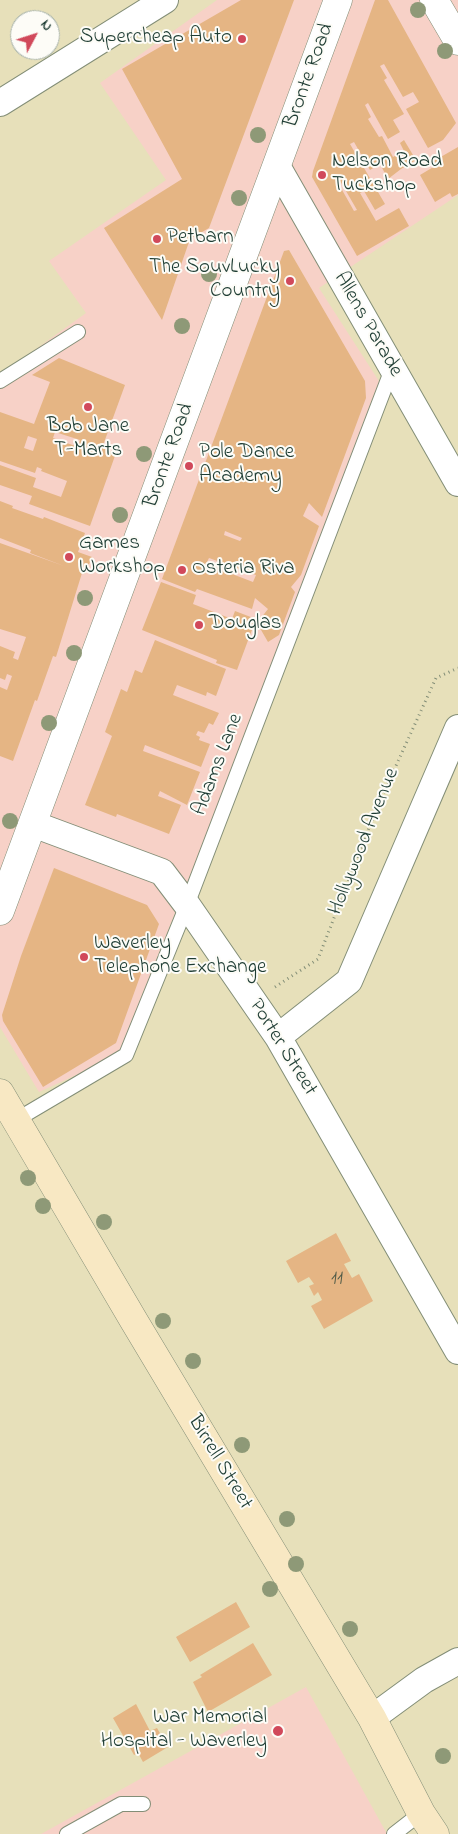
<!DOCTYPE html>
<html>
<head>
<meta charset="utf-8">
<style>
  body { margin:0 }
  #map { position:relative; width:458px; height:1834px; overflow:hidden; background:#e7e0ba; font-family:"Indie Flower",sans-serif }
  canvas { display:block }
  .north { position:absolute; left:10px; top:10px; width:50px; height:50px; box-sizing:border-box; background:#fdfcf7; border:1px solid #a4b0a9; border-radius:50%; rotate:50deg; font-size:14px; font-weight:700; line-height:20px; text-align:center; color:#1f3d34 }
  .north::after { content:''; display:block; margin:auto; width:18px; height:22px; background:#d1495b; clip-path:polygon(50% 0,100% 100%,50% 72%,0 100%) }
</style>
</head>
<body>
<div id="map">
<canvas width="458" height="1834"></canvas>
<div class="north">N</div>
</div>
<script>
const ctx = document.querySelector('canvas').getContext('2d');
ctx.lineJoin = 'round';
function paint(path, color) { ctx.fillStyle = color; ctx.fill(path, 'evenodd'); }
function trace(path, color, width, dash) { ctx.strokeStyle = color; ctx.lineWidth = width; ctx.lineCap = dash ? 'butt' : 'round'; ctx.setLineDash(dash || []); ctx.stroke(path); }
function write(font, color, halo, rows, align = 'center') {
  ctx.font = font + ' "Indie Flower",sans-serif'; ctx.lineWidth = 4; ctx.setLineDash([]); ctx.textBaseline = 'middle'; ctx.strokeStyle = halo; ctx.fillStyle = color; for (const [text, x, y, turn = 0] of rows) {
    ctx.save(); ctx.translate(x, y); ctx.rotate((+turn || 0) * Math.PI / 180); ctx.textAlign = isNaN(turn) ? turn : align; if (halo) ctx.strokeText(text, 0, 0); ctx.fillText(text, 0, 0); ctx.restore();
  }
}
paint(new Path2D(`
  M217,0h241v195l-139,93 65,101 -266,667 -79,36 -39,-65v-652l86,-62 -37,-52 117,-81 -66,-97z
  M306,1687l81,147h-346z`), '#f7d1c7');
paint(new Path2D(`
  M241,0h53l-85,228 -19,11 -28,81 -58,-92 78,-49 -60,-110z
  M375,0h13l68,123 -13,17 -15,8 -22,-39 13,-7 -6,-10 -10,5 -19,-33 -4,2 7,12 -3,2 20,34 -11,6 7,12 -12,7 -20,-36 -3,2 6,12 -3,2 11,18 3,-1 11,21 11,-6 -4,-8 4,-3 12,20 -15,9 -13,10 -8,-15 -10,6 -16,-28 -4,2 35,60 -10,6 -11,-19 -4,2 16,28 23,-13 10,18 -52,30 -45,-79 1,-6zM339,179l18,31 -3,1 -17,-30z
  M458,147v47l-6,3 -2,-4 -15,9 -15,-27 15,-9 -3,-4z
  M289,250l76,131 1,17 -44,119 -13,-14 -6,13 16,10 -18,49 -10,12 4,5 -16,43 -11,7 -11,-19 11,-14 -13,-11 -3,11 -55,-20 -2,3 -33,-13 122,-328zM225,531l17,7 -2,3 -16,-6zM209,558l47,17 -3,7 -47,-18z
  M59,358l66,27 -23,63 14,5 -26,73 -61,-22 3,-8 -32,-11v-20l36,13 -3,9 28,10 6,-16 -26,-10 1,-2 -5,-2 -2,6 -35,-12v-49l34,12 16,-42 -18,-7zM55,432l25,8 -2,7 -25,-9zM28,436l9,3 -4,12 -9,-3z
  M0,501l13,5 -1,2 31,11 1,-2 41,16 -7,19 14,5 -7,17 -3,-1 -26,84 -3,-1 -16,45 -2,-1 -22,61 -13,-5v-69l7,3 5,-14 -5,-2 -2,6 -5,-2v-32l15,6 -2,6 5,2 8,-23 -26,-8v-86l64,23 -34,-13 1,-3 -31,-12z
  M161,582l35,13 -3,9 39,15 3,-8 21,8 -19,51 -21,-7 1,-3 -75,-30z
  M155,640l71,29 -10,27 -9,-4 -1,4 -29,-11 -4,10 46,18 -6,12 -4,-2 -5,10 -6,-2 -2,4 4,2 -1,3 11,4 -9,23 -56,-22 -2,6 57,21 -13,33 -27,-14 -2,5 23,9 -12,29 -52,-20 -1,3 -31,-12 27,-69 -7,-4 16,-43 6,3 8,-22 7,3z
  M54,868l93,37 12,19 -43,119 -73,44 -40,-66 -1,-6 19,-59z
  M336,1233l15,28 -7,3 8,14 7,-4 14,27 -49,28 -13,-23 11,-6 -4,-8 -4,4 -5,-10 5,-2 -5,-7 -11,6 -12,-22z
  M236,1602l14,25 -60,35 -14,-25z
  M253,1643l19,32 -64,37 -15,-30 9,-5 -2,-2z
  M136,1704l14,27 7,-3 11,19 -25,15 -5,-9 -4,2 -21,-37z`), '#e5b584');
const service = new Path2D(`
  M0,381l78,-49
  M16,1120l110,-65 61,-150 205,-536
  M67,1834l54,-30h22
  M394,1834l27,-21`);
const minor = new Path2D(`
  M0,103l165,-103
  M277,166l181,317
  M33,824l129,48 25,33 91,132 180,314
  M278,1037l71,-56 109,-253
  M372,1718l52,-38 34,-19`);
const tertiary = new Path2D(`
  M434,0l24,41
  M0,911l338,-911`);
const secondary = new Path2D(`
  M0,1093l134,228 238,397 49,95 14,21`);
trace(service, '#838e77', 16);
trace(minor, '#838e77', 28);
trace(tertiary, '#838e77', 29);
trace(secondary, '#838e77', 29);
trace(new Path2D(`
  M275,987l43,-28 60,-154 58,-127 22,-10`), '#838e77', 3, [1, 4]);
trace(service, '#fff', 14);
trace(minor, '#fff', 26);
trace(tertiary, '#fff', 28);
trace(secondary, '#f8e8c3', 28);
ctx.fillStyle = '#8e9977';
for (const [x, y] of [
  [418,10],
  [445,51],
  [258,135],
  [239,198],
  [209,274],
  [182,326],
  [144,454],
  [120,515],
  [85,598],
  [74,653],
  [49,723],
  [10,821],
  [28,1178],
  [43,1206],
  [104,1222],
  [163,1321],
  [193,1361],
  [242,1445],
  [287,1519],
  [296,1564],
  [270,1589],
  [350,1629],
  [443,1756]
]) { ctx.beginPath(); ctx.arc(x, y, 8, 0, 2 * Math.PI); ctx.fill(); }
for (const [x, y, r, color] of [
  [242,39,5,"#d1495b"],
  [322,175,5,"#d1495b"],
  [157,239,5,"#d1495b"],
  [290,281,5,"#d1495b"],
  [88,407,5,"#d1495b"],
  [189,466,5,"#d1495b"],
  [69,557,5,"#d1495b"],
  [182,570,5,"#d1495b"],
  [199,625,5,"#d1495b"],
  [84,957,5,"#d1495b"],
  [278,1731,6,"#d1495b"]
]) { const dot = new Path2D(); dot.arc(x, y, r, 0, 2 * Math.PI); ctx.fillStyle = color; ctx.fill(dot); trace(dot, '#fdfcf7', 2); }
write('19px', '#505b48', null, [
  ["11",337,1280]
]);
write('21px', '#1f3d34', '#fdfcf7', [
  ["Supercheap Auto",232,39,"right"],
  ["Nelson Road",332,163],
  ["Tuckshop",332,187],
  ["Petbarn",167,239],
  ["The SouvLucky",280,269,"right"],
  ["Country",280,293,"right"],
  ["Bob Jane",88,428,"center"],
  ["T-Marts",88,452,"center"],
  ["Pole Dance",199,454],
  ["Academy",199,478],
  ["Games",79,545],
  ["Workshop",79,569],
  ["Osteria Riva",192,570],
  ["Douglas",209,625],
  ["Waverley",94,945],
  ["Telephone Exchange",94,969],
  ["War Memorial",267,1719,"right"],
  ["Hospital - Waverley",267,1743,"right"]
], 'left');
write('21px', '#1f3d34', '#fdfcf7', [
  ["Bronte Road",310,76,-70],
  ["Allens Parade",367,325,60],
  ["Bronte Road",170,456,-70],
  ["Adams Lane",219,765,-69],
  ["Hollywood Avenue",365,842,-68],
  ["Porter Street",282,1048,58],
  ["Birrell Street",219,1463,59]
]);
</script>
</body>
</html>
